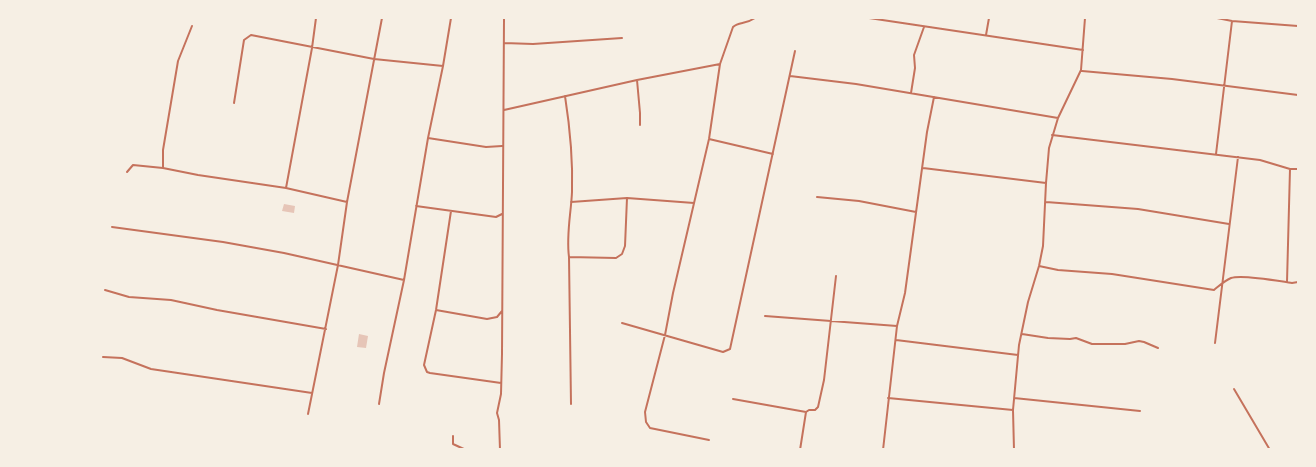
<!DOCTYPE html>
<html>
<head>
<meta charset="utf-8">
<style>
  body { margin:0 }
  #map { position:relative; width:1316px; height:467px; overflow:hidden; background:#f6efe4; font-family:"Zilla Slab",serif }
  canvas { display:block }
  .frame { position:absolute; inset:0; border:19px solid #f6efe4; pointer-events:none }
</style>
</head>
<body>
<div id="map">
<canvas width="1316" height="467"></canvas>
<div class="frame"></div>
</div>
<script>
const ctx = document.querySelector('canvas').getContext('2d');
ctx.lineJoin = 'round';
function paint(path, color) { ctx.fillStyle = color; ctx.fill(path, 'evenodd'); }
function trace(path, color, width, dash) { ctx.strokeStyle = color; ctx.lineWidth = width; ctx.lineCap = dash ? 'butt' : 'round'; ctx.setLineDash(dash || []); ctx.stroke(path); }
paint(new Path2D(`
  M284,204l11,2 -1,7 -12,-2z
  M359,334l9,2 -2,12 -9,-1z`), '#e6c5b7');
trace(new Path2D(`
  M869,18l214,32
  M1217,18l15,3 66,5
  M986,35l3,-17
  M504,43l29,1 89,-6
  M1082,71l90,8 126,16
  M790,76l66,8 202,34
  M637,80l3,33v12
  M911,93l4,-25 -1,-13 10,-28
  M565,96c5,32 8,64 7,96 -1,22 -6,43 -3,65l2,147
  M234,103l10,-63 7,-5 123,24 69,7
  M504,110l133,-30 83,-16
  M1052,135l208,25 30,9h8
  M428,138l58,9 16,-1
  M709,139l64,15
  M1216,154l16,-133
  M163,168v-18l15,-89 14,-35
  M923,168l123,15
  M127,172l6,-7 30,3 35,7 88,13 61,14
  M286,188l26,-140 4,-30
  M817,197l42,4 57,11
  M571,202l56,-4 67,5
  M1046,202l92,7 91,15
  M416,206l80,11 6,-3
  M451,211l-15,99 -12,55 3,7 3,1 71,10
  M112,227l111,15 61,11 120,27
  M569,257l47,1 6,-4 3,-8 2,-48
  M1039,266l19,4 54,4 102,16c5,-4 10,-9 17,-12 11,-4 47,3 61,5l6,-1
  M1287,282l3,-113
  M105,290l24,7 42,3 46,10 109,19
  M436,310l51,9 10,-2 5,-6
  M765,316l132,10
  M622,323l101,29 7,-3 65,-298
  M1022,334l26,4 22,1 6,-1 16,6h33l14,-3 5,1 14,6
  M896,340l122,15
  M1215,343l23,-186
  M103,357l19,1 29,11 161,24
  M1234,389l36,61
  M888,398l125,12
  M1014,398l126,13
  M733,399l73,13
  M379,404l5,-31 20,-93 24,-142 15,-72 8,-48
  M308,414l30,-149 9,-63 35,-184
  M453,436v8l13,6
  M709,440l-59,-12 -4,-6 -1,-10 20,-77 8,-42 36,-154 11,-75 13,-37c6,-6 12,-2 22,-9
  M500,450l-1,-30 -2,-7 4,-19 1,-40 2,-336
  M800,450l6,-38 3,-2h6l3,-3 6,-27 12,-104
  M883,450l14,-124 8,-33 22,-161 7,-35
  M1014,450l-1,-40 6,-65 9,-43 11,-36 4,-20 3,-63 3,-35 9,-30 23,-48 4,-52`), '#c5725c', 2);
</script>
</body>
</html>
